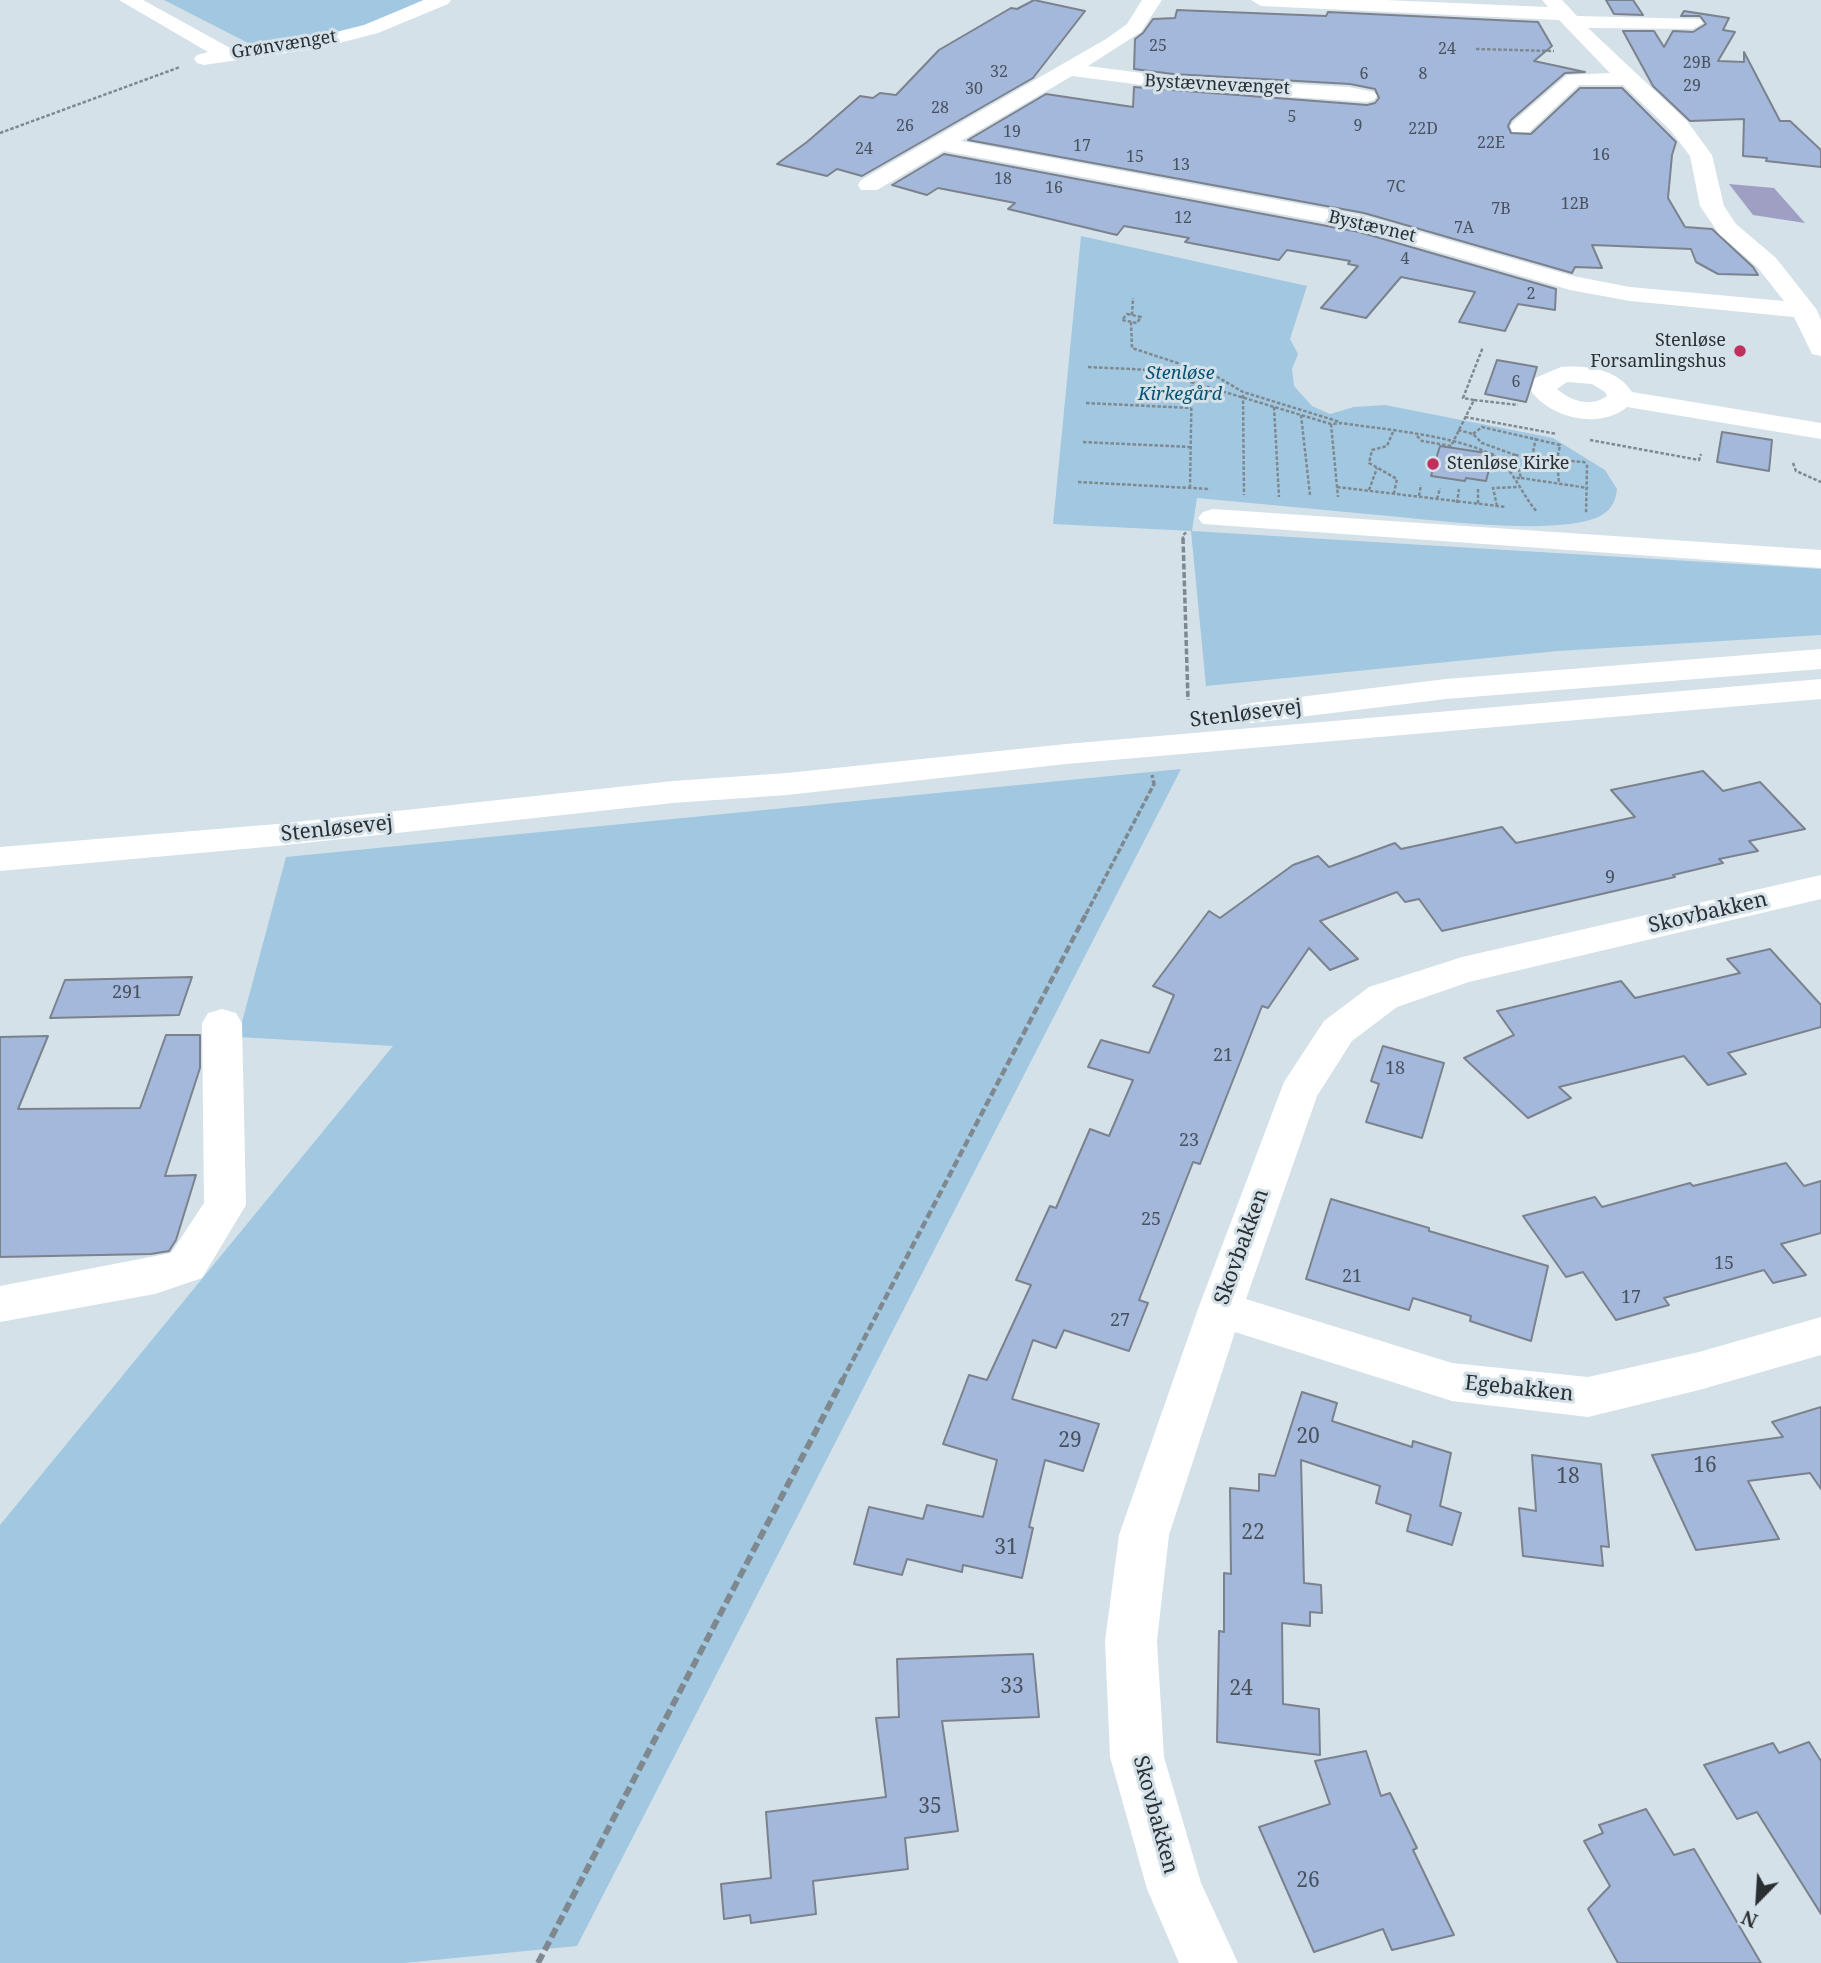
<!DOCTYPE html>
<html>
<head>
<meta charset="utf-8">
<style>
  body { margin:0 }
  #map { position:relative; width:1821px; height:1963px; overflow:hidden; background:#d4e1e9; font-family:"Noto Serif",serif }
  canvas { display:block }
  .north { position:absolute; left:1723px; top:1865px; width:70px; height:70px; -webkit-text-stroke:5px #d4e1e9; paint-order:stroke; rotate:204deg; font-size:19px; font-weight:700; line-height:28px; text-align:center; color:#2a2f32 }
  .north::after { content:''; display:block; margin:auto; width:24px; height:32px; background:#2a2f32; clip-path:polygon(50% 0,100% 100%,50% 72%,0 100%) }
</style>
</head>
<body>
<div id="map">
<canvas width="1821" height="1963"></canvas>
<div class="north">N</div>
</div>
<script>
const ctx = document.querySelector('canvas').getContext('2d');
ctx.lineJoin = 'round';
function paint(path, color) { ctx.fillStyle = color; ctx.fill(path, 'evenodd'); }
function trace(path, color, width, dash) { ctx.strokeStyle = color; ctx.lineWidth = width; ctx.lineCap = dash ? 'butt' : 'round'; ctx.setLineDash(dash || []); ctx.stroke(path); }
function write(font, color, halo, rows, align = 'center') {
  ctx.font = font + ' "Noto Serif",serif'; ctx.lineWidth = 6; ctx.setLineDash([]); ctx.textBaseline = 'middle'; ctx.strokeStyle = halo; ctx.fillStyle = color; for (const [text, x, y, turn = 0] of rows) {
    ctx.save(); ctx.translate(x, y); ctx.rotate((+turn || 0) * Math.PI / 180); ctx.textAlign = isNaN(turn) ? turn : align; if (halo) ctx.strokeText(text, 0, 0); ctx.fillText(text, 0, 0); ctx.restore();
  }
}
paint(new Path2D(`
  M164,0h259l-52,24 -60,17 -57,5z
  M1081,236l226,50 -17,53 8,15 -6,15 2,17 18,20 18,8 24,-7 31,-2 168,33 52,32 12,19c-1,11 -5,20 -15,26 -40,23 -175,4 -224,0 -60,-6 -121,-11 -181,-17l-5,33 629,38v66l-263,16 -352,35 -15,-155 -138,-7z
  M1181,769l-604,1177 -173,17h-404v-438l393,-479 -155,-9 48,-180z`), '#a1c8e0');
paint(new Path2D(`
  M1729,184l45,4 31,35 -52,-8z`), '#9f9ec3');
const building = new Path2D(`
  M1034,0l51,11 -52,67 -171,98 -25,-7 -10,7 -50,-12 30,-22 53,-46 13,2 7,-5 16,2 43,-45 72,-42 6,1z
  M1606,0h27l10,15 -29,-1z
  M1177,10l149,6 2,-4 210,10 14,24 -18,15 51,11 -20,1 -54,47 -3,6 3,7 20,1 49,-46h42l54,54 -4,13 -4,43 17,29 27,2 41,38 5,8 -40,-1 -22,-12 -5,-13 -99,-4 10,23 -27,-1 -3,6 -208,-60 -396,-73 78,-46 87,13 1,-20 233,18 8,-2 4,-5 -4,-9 -25,-5 -177,-10 -39,-5 1,-30 8,-6 10,-14 22,-1z
  M1684,11l45,7 -6,12 12,2 -17,29 26,1v-10l36,69h10l31,29v17l-55,-6 1,-3 -24,-2 1,-37 -54,2 -37,-35 -30,-55h31l10,16 9,-16 20,1 13,-8 -6,-8h-19z
  M944,154l415,78 197,57 -1,21 -37,-6 -13,27 -46,-9 16,-30 -74,-15 -35,41 -45,-10 37,-42 -10,-2 2,-3 -63,-11 -8,10 -94,-18 4,-4 -65,-12 -7,9 -109,-26 7,-6 -77,-15 -11,7 -35,-10z
  M1497,360l40,7 -11,35 -41,-8z
  M1722,432l50,8 -3,31 -52,-9z
  M1440,446l53,8 -7,27 -20,-3 -1,3 -34,-5z
  M1703,771l20,20 37,-9 45,47 -56,12 9,10 -39,8 4,4 -50,12 2,2 -233,54 -23,-32 -14,3 -8,-10 -77,29 38,38 -28,11 -21,-22 -41,60 -6,-2 -62,158 -7,-2 -54,138 9,3 -19,48 -65,-21 -8,18 -23,-8 -21,59 87,25 -16,47 -38,-11 -16,67 4,1 -11,50 -59,-13 -1,7 -55,-13 -5,16 -48,-11 15,-57 54,12 4,-14 56,12 14,-57 -54,-16 26,-69 18,5 44,-95 -15,-5 34,-74 6,2 34,-79 19,7 24,-56 -45,-13 13,-27 48,13 25,-58 -21,-9 56,-75 11,7 73,-53 25,-9 11,11 66,-24 6,6 101,-22 14,16 119,-26 -24,-27z
  M1770,949l51,56v22l-93,26 18,21 -38,11 -24,-29 -125,31 12,11 -43,20 -64,-60 50,-23 -17,-24 124,-30 14,17 105,-25 -13,-14z
  M192,977l-13,38 -129,3 15,-38z
  M166,1035h34v33l-35,108 31,-1 -20,65 -7,11 -18,3 -151,3v-220l48,-1 -30,73 122,-1z
  M1383,1046l61,17 -22,75 -56,-16 13,-38 -8,-3z
  M1786,1163l18,23 17,-5v52l-40,11 25,31 -33,8 -9,-13 -100,28 5,7 -53,15 -33,-48 -17,5 -43,-61 72,-19 7,10 88,-24 3,3z
  M1331,1199l98,29v3l119,35 -17,75 -61,-20 1,-5 -58,-18 -4,12 -103,-31z
  M1302,1392l35,11 -5,18 80,26 1,-6 38,12 -11,53 21,7 -9,32 -45,-14 4,-16 -35,-12 4,-17 -79,-26 3,123 17,2 1,28 -12,-1v14l-28,-3 1,81 36,5 1,46 -103,-13 2,-111 5,1v-59l7,1 -1,-86 29,3v-17l16,2z
  M1821,1407v82l-11,-16 -62,8 31,58 -83,11 -44,-95 131,-18 -11,-15z
  M1532,1455l69,9 8,83 -8,-1 2,20 -80,-10 -4,-48 17,3z
  M1033,1654l6,63 -97,4 16,110 -53,7 3,31 -95,12 3,33 -65,9 -1,-8 -26,4 -3,-35 50,-6 -5,-66 120,-15 -10,-79 23,-1 -2,-58z
  M1809,1742l12,19v153l-64,-102 -20,7 -33,-54 69,-22 6,10z
  M1366,1751l15,45 9,-3 27,55 -4,2 41,85 -62,15 -9,-21 -69,23 -55,-125 71,-23 -15,-43z
  M1646,1809l28,46 20,-6 67,114h-143l-30,-54 22,-23 -26,-45 19,-8 -4,-8z`);
paint(building, '#a3b8db');
trace(building, '#7c828d', 2);
trace(new Path2D(`
  M1476,49l78,2
  M0,133l180,-66
  M1127,314l14,3 -4,6 -15,-3z
  M1132,315l1,-17
  M1131,322l1,26 82,27 29,17 97,30
  M1088,367l104,5
  M1191,382l140,42 10,-1c38,6 137,14 162,40 13,14 21,34 34,49
  M1243,395l1,100
  M1474,400l44,5
  M1086,403l105,5
  M1274,407l5,90
  M1301,415l9,80
  M1465,417l92,17
  M1331,424l7,73
  M1458,430l15,4 9,9 33,12 6,23h-8
  M1393,432l-6,14 -15,4 -3,13 28,16 -3,14
  M1473,434l9,-7 78,18 -3,15 27,2 3,4 -1,48
  M1417,436l5,5 29,5 23,-46 -11,-2 20,-51
  M1590,440l109,20 2,-6
  M1083,442l107,5
  M1515,455l42,5 2,24
  M1532,457l4,-19
  M1793,463l3,8 25,11
  M1521,478l67,10
  M1078,482l132,7
  M1337,487l169,20
  M1190,488l2,-120
  M1478,489v15
  M1369,490l8,-22
  M1419,496l2,-11
  M1437,499l3,-11
  M1457,503l2,-14
  M1497,506l-4,-18 25,-1
  M1183,540v-5l4,-3`), '#7f888e', 2.5, [3.5, 2]);
trace(new Path2D(`
  M1183,538l5,162
  M1086,914l68,-130 -2,-9`), '#7f888e', 3.5, [6, 2.5]);
trace(new Path2D(`
  M842,1381l245,-469`), '#7f888e', 4.5, [8, 3.5]);
trace(new Path2D(`
  M538,1963l305,-584`), '#7f888e', 6, [10, 4.5]);
paint(new Path2D(`
  M119,0h24l89,49 80,-11 52,-13 60,-25h27l-3,4 -70,29 -58,15 -116,17 -7,-2 -3,-4 3,-4 11,-3z
  M1142,0h20l-21,32 -53,34 85,11 176,10 25,5 3,4 -3,4 -7,2 -194,-13 -101,-13 -111,65 403,75 209,60 57,11 154,14 -26,-33 -39,-34 -19,-28 -10,-50 -19,-25 -48,-46h-44l-50,47h-16l-3,-5 3,-5 54,-47 43,-2 -51,-53 -298,-14 -10,-6h134l163,7 -6,-7h20l15,16 123,3 3,4 -10,6 -105,-1 99,93 25,34 12,51 12,18 40,34 41,52 4,10v36l-9,-2 -18,-37 -164,-16 -60,-11 -210,-61 -416,-78 -67,39h-16l-3,-5 3,-5 245,-141 21,-15z
  M1561,367c26,-2 56,2 71,25l189,31v16l-194,-32c-27,23 -77,11 -96,-16l4,-13zM1567,382l25,2 13,8 2,4c-16,12 -36,5 -50,-7z
  M1213,509l608,41v18l-618,-44 -5,-6 5,-6z
  M1821,649v20l-375,30 -195,24 -12,-3 -5,-7 5,-7 12,-3 195,-24z
  M1821,679v20l-755,65 -279,31 -114,8 -396,43 -277,25v-24l277,-23 396,-43 114,-8 279,-29z
  M1821,875v24l-352,83 -72,25 -45,34 -35,55 -71,203 206,64 136,14 111,-25 122,-35v38l-122,35 -111,27 -136,-16 -217,-69 -66,203 -12,106 7,116 37,126 37,80h-59l-32,-74 -37,-132 -5,-116 14,-106 79,-226 86,-227 40,-61 45,-34 93,-30z
  M222,1009l14,4 6,10 4,182 -44,73 -47,16 -155,28v-36l171,-33 33,-50 -2,-180 6,-10z`), '#fff');
for (const [x, y, r, color] of [
  [1740,351,7,"#bf305d"],
  [1433,464,7,"#bf305d"]
]) { const dot = new Path2D(); dot.arc(x, y, r, 0, 2 * Math.PI); ctx.fillStyle = color; ctx.fill(dot); trace(dot, '#d4e1e9', 2.5); }
write('16px', '#48515c', null, [
  ["25",1158,46],
  ["24",1447,49],
  ["29B",1697,63],
  ["32",999,72],
  ["6",1364,74],
  ["8",1423,74],
  ["29",1692,86],
  ["30",974,89],
  ["28",940,108],
  ["5",1292,117],
  ["26",905,126],
  ["9",1358,126],
  ["22D",1423,129],
  ["19",1012,132],
  ["22E",1491,143],
  ["17",1082,146],
  ["24",864,149],
  ["16",1601,155],
  ["15",1135,157],
  ["13",1181,165],
  ["18",1003,179],
  ["7C",1396,187],
  ["16",1054,188],
  ["12B",1575,204],
  ["7B",1501,209],
  ["12",1183,218],
  ["7A",1464,228],
  ["4",1405,259],
  ["2",1531,294],
  ["6",1516,382]
]);
write('18px', '#2a2f32', '#d4e1e9', [
  ["Grønvænget",284,45,-9],
  ["Bystævnevænget",1217,85,3],
  ["Bystævnet",1372,227,13]
]);
write('18px', '#2a2f32', '#d4e1e9', [
  ["Stenløse",1726,341],
  ["Forsamlingshus",1726,362],
  ["Stenløse Kirke",1447,464,"left"]
], 'right');
write('italic 18px', '#045272', '#d4e1e9', [
  ["Stenløse",1180,374],
  ["Kirkegård",1180,395]
]);
write('18px', '#48515c', null, [
  ["9",1610,878],
  ["291",127,993],
  ["21",1223,1056],
  ["18",1395,1069],
  ["23",1189,1141],
  ["25",1151,1220],
  ["15",1724,1264],
  ["21",1352,1277],
  ["17",1631,1298],
  ["27",1120,1321]
]);
write('21px', '#2a2f32', '#d4e1e9', [
  ["Stenløsevej",1246,714,-7],
  ["Stenløsevej",337,829,-6],
  ["Skovbakken",1708,913,-13],
  ["Skovbakken",1242,1247,-70],
  ["Egebakken",1519,1389,6],
  ["Skovbakken",1155,1815,75]
]);
write('21px', '#48515c', null, [
  ["20",1308,1437],
  ["29",1070,1441],
  ["16",1705,1466],
  ["18",1568,1477],
  ["22",1253,1533],
  ["31",1006,1548],
  ["33",1012,1687],
  ["24",1241,1689],
  ["35",930,1807],
  ["26",1308,1881]
]);
</script>
</body>
</html>
